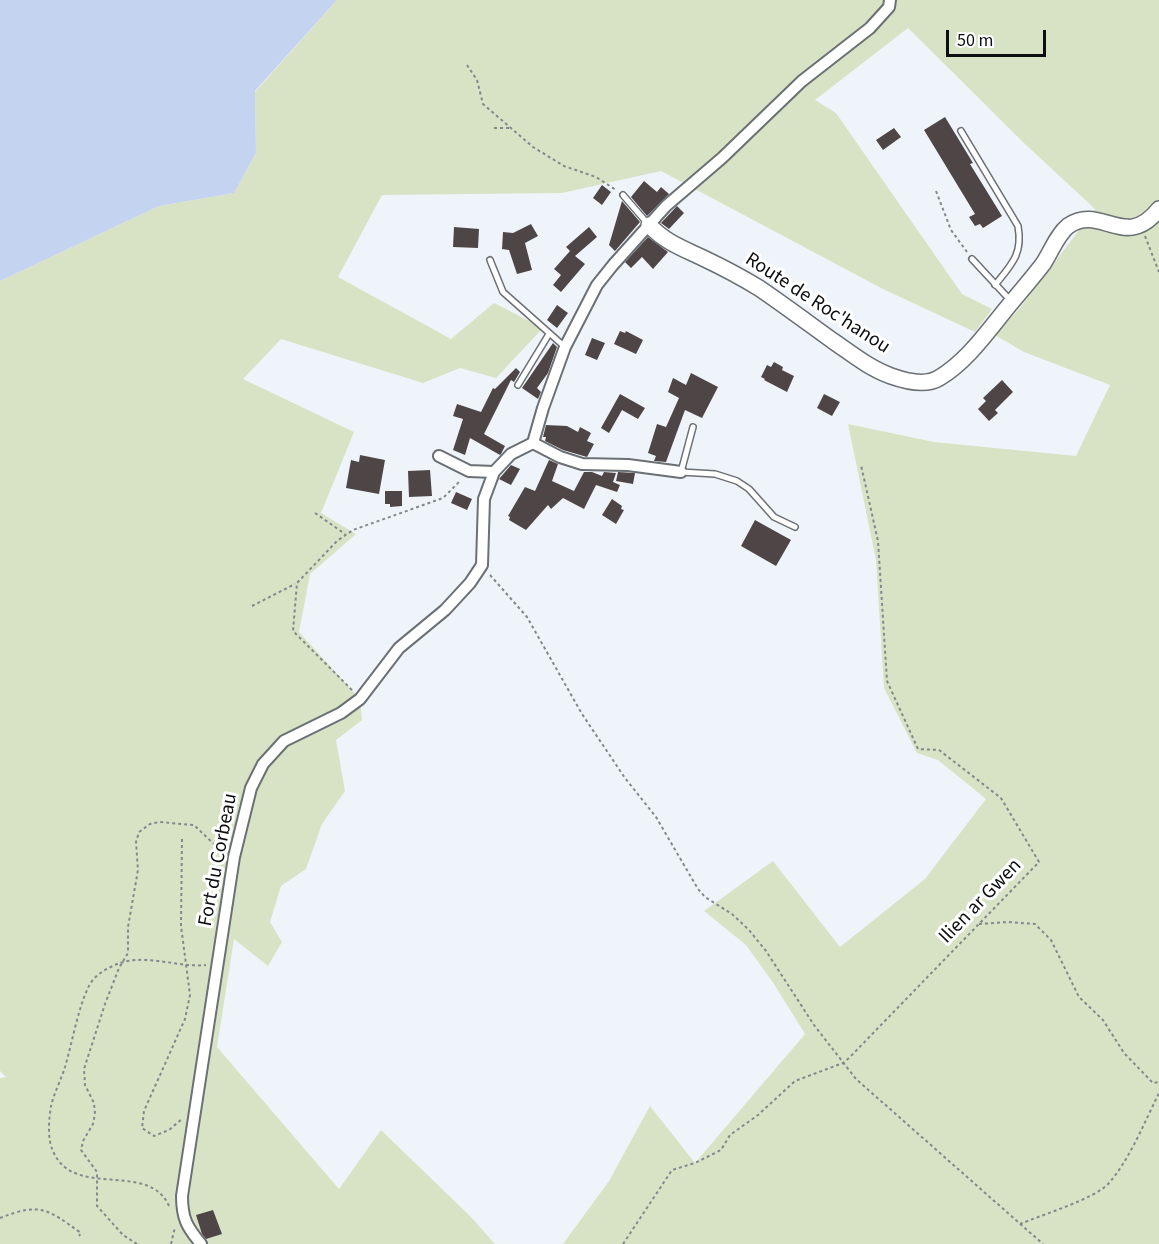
<!DOCTYPE html>
<html>
<head>
<meta charset="utf-8">
<style>
  body { margin:0 }
  #map { position:relative; width:1159px; height:1244px; overflow:hidden; background:#eff4fa; font-family:"Source Sans 3",sans-serif }
  canvas { display:block }
  .scale { position:absolute; left:946px; top:30px; width:100px; height:27px; box-sizing:border-box; border:3px solid #0d0e11; border-top:0; padding-left:8px; font-size:18px; line-height:21px; white-space:nowrap; color:#0d0e11; -webkit-text-stroke:4px #fff; paint-order:stroke }
</style>
</head>
<body>
<div id="map">
<canvas width="1159" height="1244"></canvas>
<div class="scale">50 m</div>
</div>
<script>
const ctx = document.querySelector('canvas').getContext('2d');
ctx.lineJoin = 'round';
function paint(path, color) { ctx.fillStyle = color; ctx.fill(path, 'evenodd'); }
function trace(path, color, width, dash) { ctx.strokeStyle = color; ctx.lineWidth = width; ctx.lineCap = dash ? 'butt' : 'round'; ctx.setLineDash(dash || []); ctx.stroke(path); }
function write(font, color, halo, rows, align = 'center') {
  ctx.font = font + ' "Source Sans 3",sans-serif'; ctx.lineWidth = 6; ctx.setLineDash([]); ctx.textBaseline = 'middle'; ctx.strokeStyle = halo; ctx.fillStyle = color; for (const [text, x, y, turn = 0] of rows) {
    ctx.save(); ctx.translate(x, y); ctx.rotate((+turn || 0) * Math.PI / 180); ctx.textAlign = isNaN(turn) ? turn : align; if (halo) ctx.strokeText(text, 0, 0); ctx.fillText(text, 0, 0); ctx.restore();
  }
}
paint(new Path2D(`
  M337,0h822v1244h-596l46,-63 41,-75 45,57 110,-129 -31,-50 -28,-39 -42,-34 69,-50 67,86 85,-68 61,-80 -48,-39 -21,-7 -33,-65 -8,-128 -28,-136 86,18 142,14 34,-71 -86,-33 -29,-17 25,-27 75,-99 -70,-65 -117,-116 -93,72 21,13 126,181 30,15 -17,23 -92,-43 -222,-118 -99,22 -180,2 -44,82 113,62 43,-36 49,25 -47,50 -36,-10 -37,15 -142,-44 -38,40 111,53 -33,81 35,21 -46,40 -11,58 61,67 2,21 -26,20 9,51 -23,33 -16,45 -25,17 -11,36 12,20 -14,24 -34,-27 -17,108 122,142 42,-59 90,87 24,27h-495v-166l6,-1 -6,-6v-790l159,-75 75,-13 22,-40 -1,-61z`), '#d8e3c5');
paint(new Path2D(`
  M0,0h337l-82,91 1,62 -22,40 -75,13 -159,75z`), '#c4d3ef');
paint(new Path2D(`
  M945,117l28,46 -3,1 32,52 -19,12 -3,-4 -5,2 -6,-9 6,-3 -51,-84z
  M894,128l7,9 -18,13 -7,-10z
  M644,181l13,11 4,-5 8,7 -22,22 -16,-19z
  M602,185l9,7 -9,13 -9,-7z
  M622,201l18,21 -25,29 -6,-6z
  M677,206l7,7 -15,16 -8,-6z
  M531,224l7,12 -13,7 7,27 -15,4 -8,-24 -7,-1 1,-17 10,1z
  M454,227l25,2 -1,19 -25,-1z
  M589,227l8,10 -22,19 10,8 -24,28 -8,-7 8,-10 -7,-6 16,-18 -4,-4z
  M648,237l20,15 -15,17 -11,-12 -11,11 -6,-6z
  M557,305l11,8 -11,15 -10,-8z
  M620,331l5,2 1,-2 17,9 -7,14 -22,-10z
  M592,338l13,5 -8,17 -12,-5z
  M553,343l4,4 -9,26 -11,15 4,4 -3,7 -16,-11z
  M774,362l9,5 -1,3 12,6 -7,16 -23,-12 1,-1 -4,-2 6,-12 4,2z
  M516,368l4,4 -6,10 -3,-2 -27,54 21,12 -4,8 -1,1 -30,-17 -5,17 -12,-5 10,-31 -10,-3 4,-12 24,8 12,-24 2,1z
  M691,373l27,14 -16,31 -17,-8 -19,52 -12,-1 2,-5 -8,-3 9,-29 9,3 13,-29 -11,-6 5,-14 13,7z
  M1002,380l11,12 -18,18 3,3 -9,8 -11,-12 8,-8 -3,-3z
  M620,394l25,14 -7,11 -16,-9 -13,23 -8,-5z
  M824,394l16,8 -8,14 -15,-8z
  M546,425l21,1 11,6 2,-5 11,6 -4,8 7,3 -7,13 -24,-7 -18,-9 1,-4h-3z
  M360,455l25,5 -6,34 -33,-6 5,-28 8,2z
  M549,460l9,4 -6,17 22,10 10,-19h8l10,4 2,-4 12,1 -3,9 7,3 -3,7 -21,-7 -12,24 -21,-11 -12,11 -3,-4 -22,25 -17,-10 1,-3 -2,-1 17,-29 10,4z
  M511,465l9,4 -9,16 -12,-6z
  M430,470l2,26 -23,1 -1,-26z
  M618,472l17,1 -2,11 -17,-3z
  M385,491h17v15l-12,1v-3h-5z
  M456,492l16,7 -5,11 -16,-7z
  M612,499l10,7 -1,3 3,1 -8,14 -14,-9z
  M755,520l36,20 -15,26 -35,-20z
  M213,1210l9,24 -16,5 -4,-5 -6,-19z`), '#4e4646');
const lane = new Path2D(`
  M961,131l57,95c5,28 -6,38 -23,59
  M623,195l25,29
  M972,259l39,42
  M490,260l13,32 62,55
  M518,385l31,-51
  M693,427l-12,45 34,2 22,7 12,8 25,28 21,10`);
const street = new Path2D(`
  M533,443l27,14 22,7 46,1 53,7
  M439,456l30,15 25,1
  M201,1244c-14,-17 -19,-25 -19,-48l52,-339 17,-69 12,-24 21,-23 57,-28 19,-14 39,-51 46,-38 25,-27 12,-18 2,-66 10,-27 17,-18 22,-11 10,-35 22,-61 32,-62 16,-20 53,-59 56,-48 80,-77 68,-53 19,-21 1,-7`);
const secondary = new Path2D(`
  M649,225c16,17 33,23 54,33 19,9 38,19 56,30 25,17 49,35 74,53 19,13 36,27 58,35 14,5 35,10 48,2 29,-17 51,-50 72,-75 11,-13 22,-26 32,-39 8,-12 14,-29 25,-38 33,-23 57,26 91,-17`);
trace(lane, '#6b7075', 8);
trace(street, '#6b7075', 14);
trace(secondary, '#6b7075', 18);
trace(new Path2D(`
  M467,65l10,15 6,24 50,43 31,19 32,11 20,13
  M494,128h17
  M936,191l15,39 16,22
  M1145,236l14,36
  M315,513l30,21
  M490,575l37,42 55,97 43,64 31,39 42,72 7,8 27,17 17,16 17,21 48,74 42,54 187,165
  M252,606l43,-22
  M352,690l-59,-59 4,-48 40,-42 16,-11 90,-32 18,-18
  M182,839l-1,87 9,69 -5,24 -41,92 -2,17 12,8 15,-6 13,-11
  M979,924l29,-2 27,2 16,16 28,57 24,23 21,33 29,30 6,-1
  M169,1206c-20,-46 -96,-6 -116,-55 -6,-12 -4,-32 -2,-45 3,-13 10,-26 14,-39 7,-24 13,-58 23,-79 5,-12 16,-18 27,-23 28,-13 62,3 91,0
  M0,1218c41,-16 47,-9 81,15l-2,3
  M1020,1224c21,-9 75,-25 89,-41 21,-24 36,-62 50,-90
  M137,1244l-14,-9 -26,-29v-34l-16,-22 2,-9 10,-17 2,-10 -1,-11 -9,-18 -1,-16 21,-65 14,-36 9,-15v-26l10,-57 -2,-28 3,-10 11,-8 9,-2 35,3 23,22 8,-1
  M171,1244l4,-17
  M623,1244l49,-74 23,-7 26,-13 9,-15 28,-20 37,-34 48,-18 6,-5 190,-196 -38,-64 -62,-48 -21,-1 -31,-68 -9,-140 -17,-76`), '#84878c', 2, [3, 3]);
trace(lane, '#fff', 5);
trace(street, '#fff', 10);
trace(secondary, '#fff', 15);
write('20px', '#0d0e11', '#fff', [
  ["Route de Roc'hanou",817,304,33],
  ["Fort du Corbeau",219,860,-79],
  ["Ilien ar Gwen",981,902,-46]
]);
</script>
</body>
</html>
